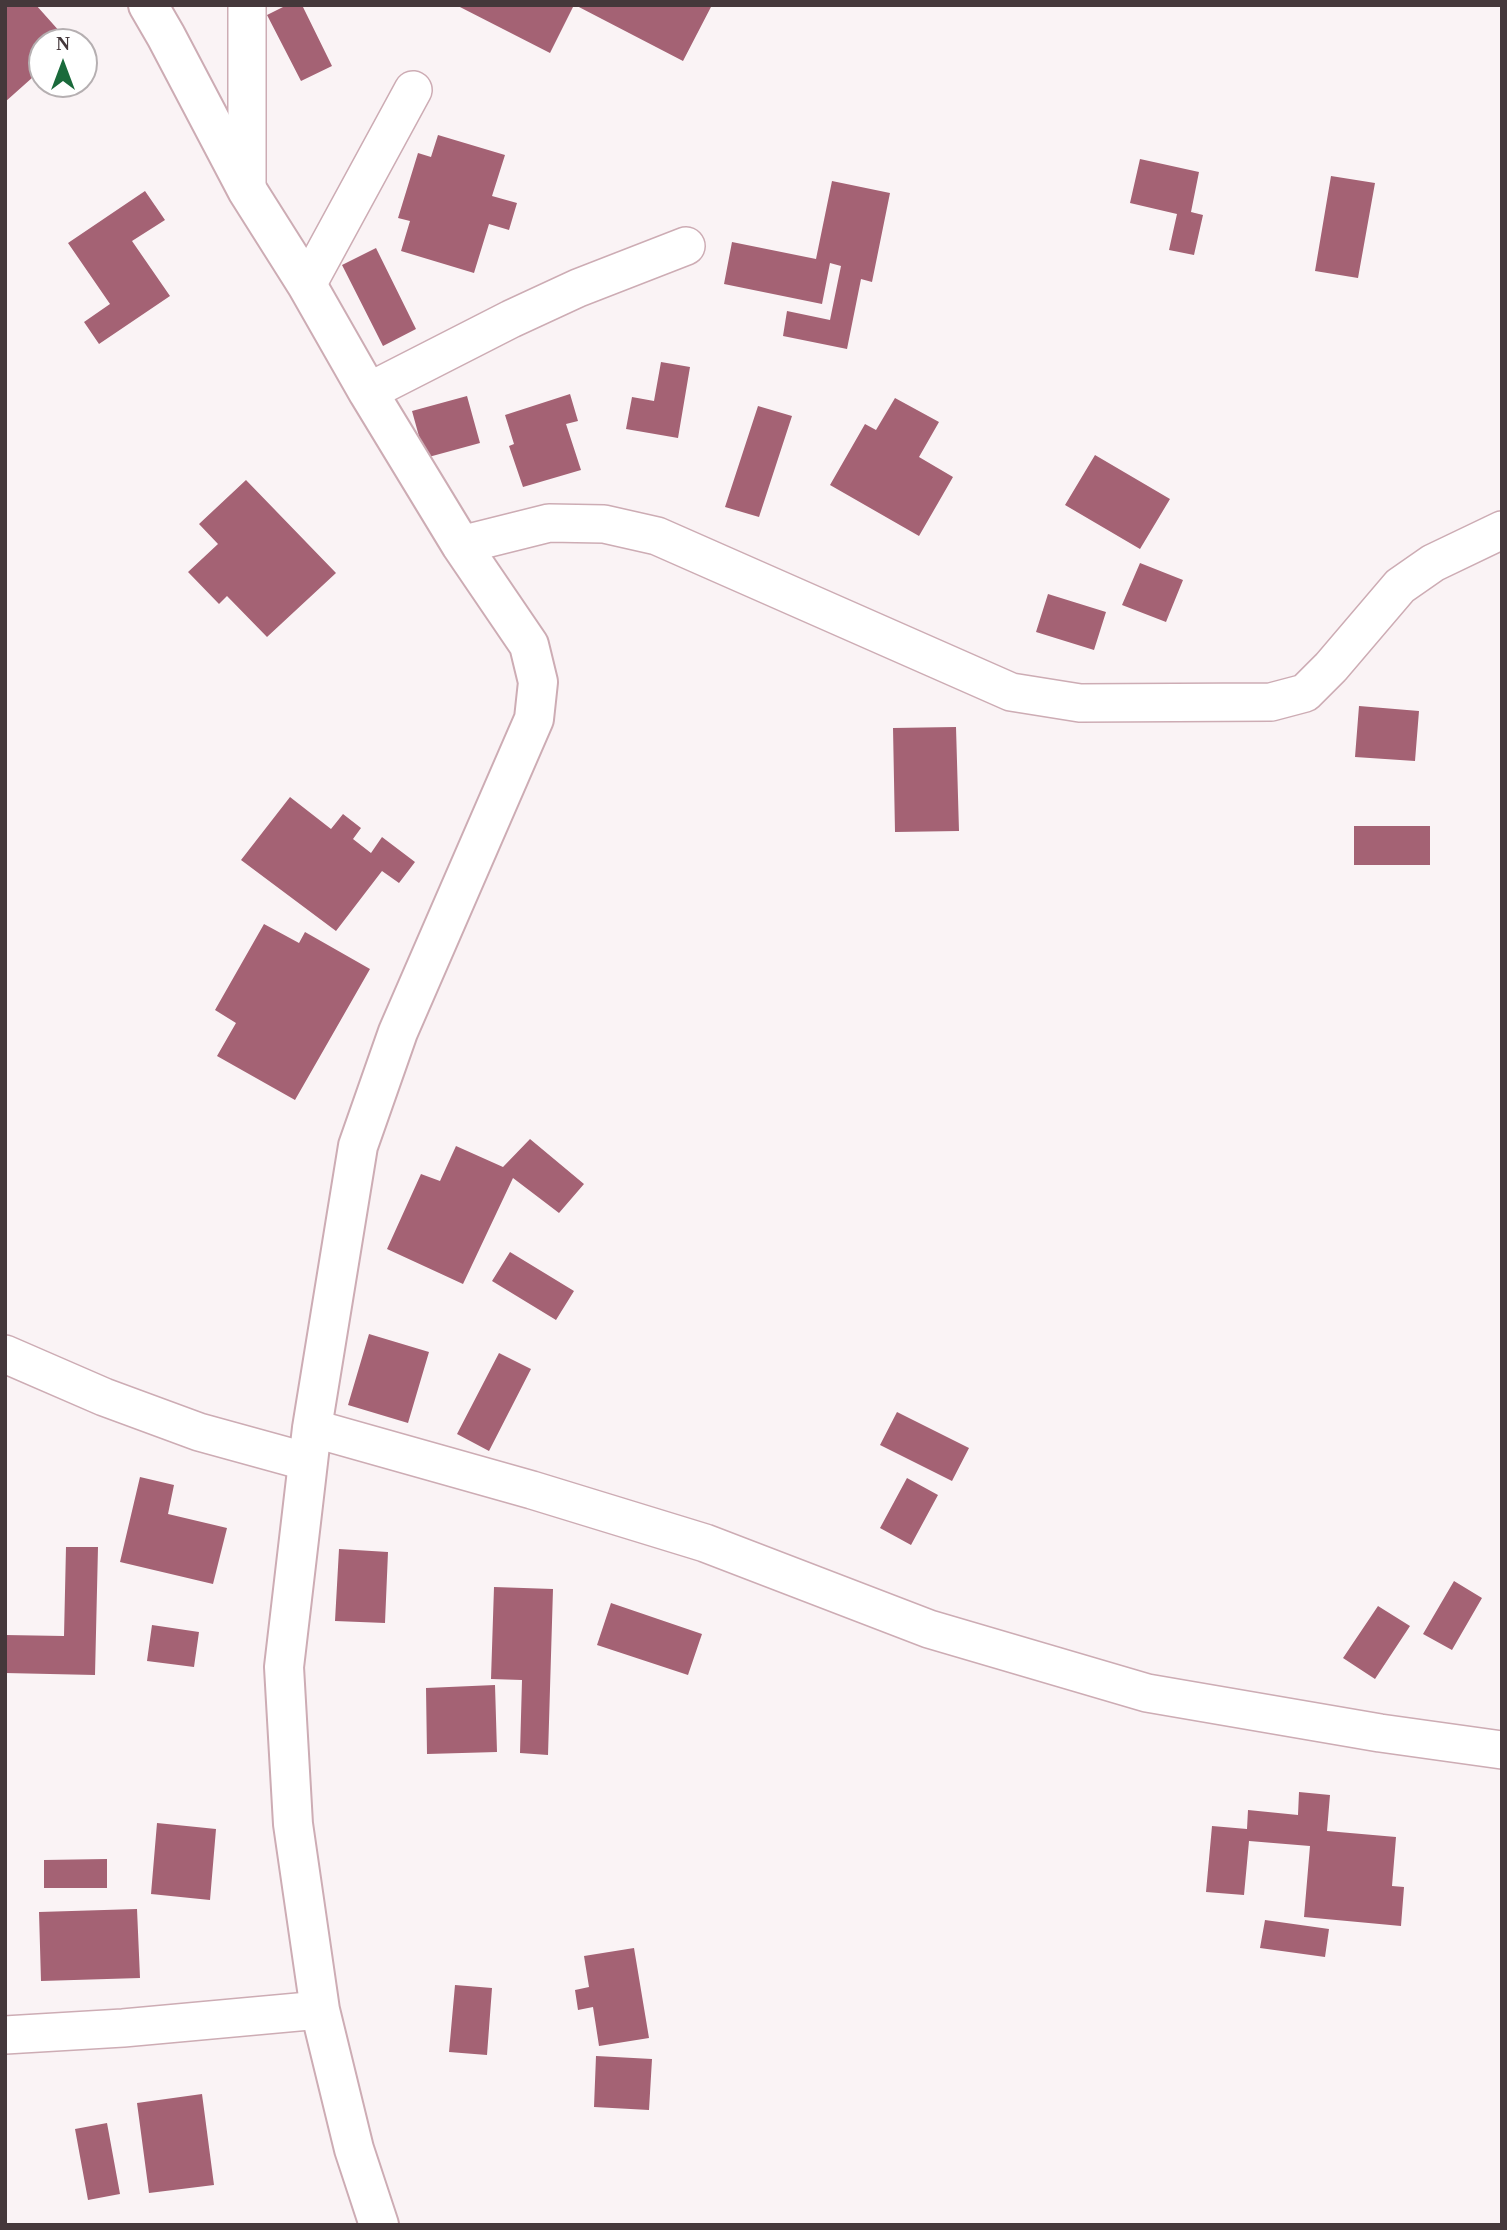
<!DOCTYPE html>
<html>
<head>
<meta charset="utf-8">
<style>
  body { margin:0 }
  #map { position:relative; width:1507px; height:2230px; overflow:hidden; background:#faf3f5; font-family:"Times New Roman",serif }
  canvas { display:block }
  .frame { position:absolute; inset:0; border:7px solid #45383b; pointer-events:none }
  .north { position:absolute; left:28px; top:28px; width:70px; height:70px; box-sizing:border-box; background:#fff; border:2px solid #b5afb1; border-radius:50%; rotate:0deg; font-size:19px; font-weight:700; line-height:28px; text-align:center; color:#45383b }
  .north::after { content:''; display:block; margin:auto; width:24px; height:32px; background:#1a6a3b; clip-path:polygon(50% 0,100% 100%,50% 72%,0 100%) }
</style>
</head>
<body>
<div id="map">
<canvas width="1507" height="2230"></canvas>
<div class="frame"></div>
<div class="north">N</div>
</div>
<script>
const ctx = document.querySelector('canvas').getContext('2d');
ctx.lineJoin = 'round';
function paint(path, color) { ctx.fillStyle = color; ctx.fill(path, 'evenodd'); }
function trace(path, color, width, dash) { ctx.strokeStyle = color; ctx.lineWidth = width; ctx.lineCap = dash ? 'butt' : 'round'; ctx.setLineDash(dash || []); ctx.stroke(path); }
paint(new Path2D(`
  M5,5h31l33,37h-27v27l-37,33z
  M287,5h15l30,61 -31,15 -34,-66z
  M456,5h118l-24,48z
  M575,5h137l-29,56z
  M438,135l67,20 -13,41 25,7 -8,27 -20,-6 -15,49 -73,-22 9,-30 -12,-3 20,-65 13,4z
  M1140,159l59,13 -8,40 12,3 -9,40 -25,-5 8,-36 -47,-11z
  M1331,176l44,7 -17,95 -43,-7z
  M832,181l58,12 -18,89 -11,-3 -14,70 -64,-13 4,-25 43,9 11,-54 -11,-3 -8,41 -98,-20 8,-42 84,17z
  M145,191l20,29 -33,21 38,55 -71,48 -15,-22 26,-18 -42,-61z
  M376,248l40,81 -33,17 -41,-81z
  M661,362l29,5 -12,71 -52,-9 6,-32 22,4z
  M570,394l8,27 -12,3 15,46 -58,17 -14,-41 5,-2 -9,-29z
  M467,396l13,47 -55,15 -13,-47z
  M895,398l44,24 -20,35 34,20 -34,59 -89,-51 35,-61 11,6z
  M758,406l34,10 -33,101 -34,-10z
  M1095,455l75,44 -30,50 -75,-44z
  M246,480l90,93 -69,64 -40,-41 -8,8 -31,-32 30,-28 -19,-20z
  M1140,563l43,17 -17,42 -44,-17z
  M1048,594l58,18 -12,38 -58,-18z
  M1359,706l60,5 -4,50 -60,-4z
  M956,727l3,104 -64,1 -2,-104z
  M290,797l41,32 12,-15 18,14 -8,11 18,14 11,-16 33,25 -16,21 -17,-12 -46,60 -95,-71z
  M1354,826h76v39h-76z
  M264,924l35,19 6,-11 65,37 -75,131 -78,-44 19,-33 -21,-13z
  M530,1139l54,45 -25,29 -46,-35 -50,106 -76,-35 34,-75 19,7 16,-35 47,21z
  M510,1252l64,39 -18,29 -64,-39z
  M369,1334l60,18 -21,71 -60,-18z
  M499,1353l32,16 -42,82 -32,-17z
  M897,1412l72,36 -17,33 -72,-36z
  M140,1477l34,8 -6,29 59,14 -14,56 -93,-22z
  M907,1478l31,17 -27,50 -31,-17z
  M66,1547h32l-3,128 -90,-2v-38l59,1z
  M339,1549l49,3 -3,71 -50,-2z
  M1454,1581l28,17 -30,52 -29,-16z
  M494,1587l59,2 -5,166 -28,-2 2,-73 -31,-1z
  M611,1603l91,31 -14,41 -91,-30z
  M1378,1606l32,20 -35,53 -32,-21z
  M152,1625l47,7 -5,35 -47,-6z
  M495,1685l2,67 -70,2 -1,-66z
  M1299,1792l31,3 -3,36 69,6 -4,49 12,1 -3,39 -97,-9 6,-71 -61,-5 -5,54 -38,-3 6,-66 35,3 1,-19 50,5z
  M157,1823l59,6 -6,71 -59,-6z
  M107,1859v29h-63v-28z
  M137,1909l3,69 -99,3 -2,-69z
  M1265,1920l64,9 -4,28 -65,-9z
  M634,1948l15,90 -50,8 -6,-39 -15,3 -3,-20 14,-3 -5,-31z
  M455,1985l37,3 -5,67 -38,-3z
  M596,2056l56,3 -3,51 -55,-3z
  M202,2094l12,91 -65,8 -12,-90z
  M107,2123l13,71 -32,6 -13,-71z`), '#a46274');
const minor = new Path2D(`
  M247,190v-185
  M307,285l106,-195
  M368,392l143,-73 67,-31 108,-42
  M461,545l88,-22 55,1 53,12 354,156 69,11 191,-1 34,-9 26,-26 69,-81 33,-23 69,-33
  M5,1354l99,43 95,35 109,30
  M312,1428l220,62 173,53 224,86 218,64 233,40 122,17
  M5,2035l118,-7 197,-18`);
const tertiary = new Path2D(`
  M148,5l18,31 81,154 60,95 61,107 93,153 68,100 9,37 -4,37 -136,313 -40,114 -46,282 -28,239 9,157 27,186 34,139 25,76`);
trace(minor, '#cdacb4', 40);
trace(tertiary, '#cdacb4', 42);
trace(minor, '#fff', 37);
trace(tertiary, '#fff', 38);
</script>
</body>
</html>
